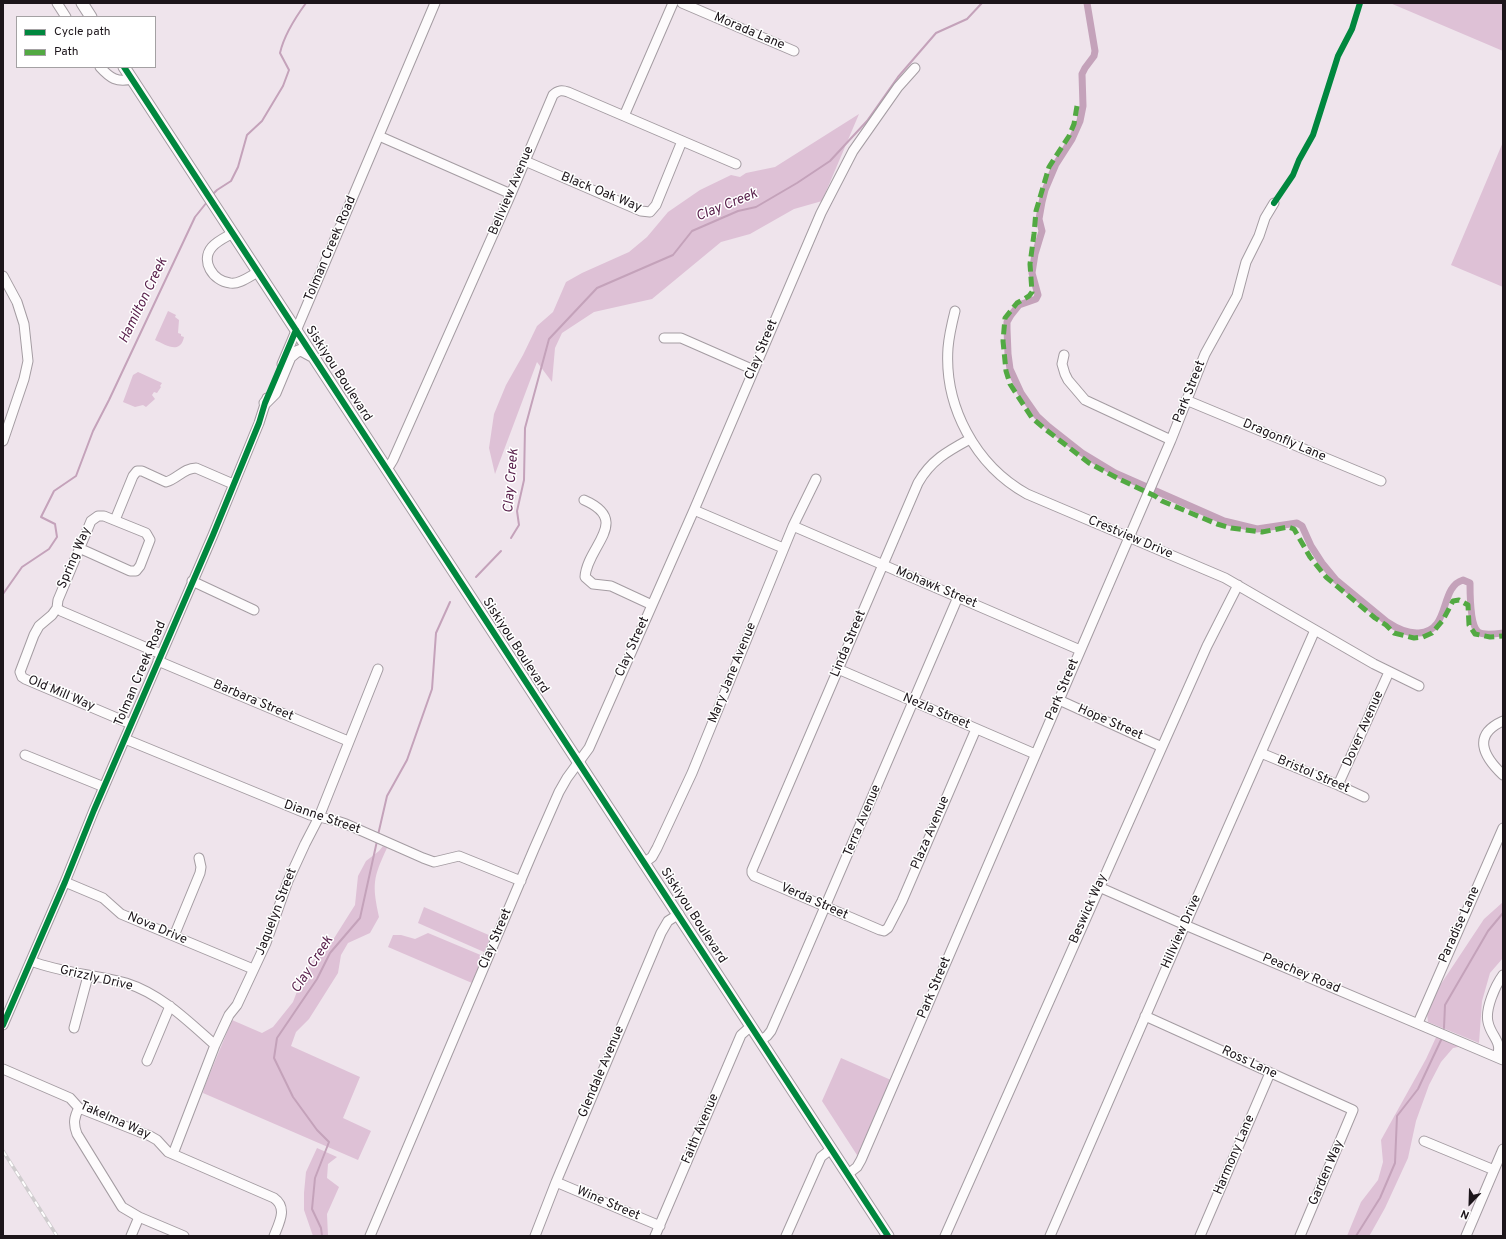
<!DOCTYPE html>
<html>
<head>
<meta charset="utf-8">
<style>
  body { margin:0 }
  #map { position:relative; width:1506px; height:1239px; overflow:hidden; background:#efe4ec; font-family:Overpass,sans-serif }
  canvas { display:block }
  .frame { position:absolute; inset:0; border:4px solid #1c151a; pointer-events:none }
  .legend { position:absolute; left:16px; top:16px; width:140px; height:52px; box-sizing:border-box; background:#fff; border:1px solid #a4a1a3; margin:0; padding:5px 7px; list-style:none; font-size:12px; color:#1c151a }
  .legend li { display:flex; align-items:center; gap:8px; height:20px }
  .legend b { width:20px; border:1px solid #a4a1a3 }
  .north { position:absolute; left:1450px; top:1183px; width:40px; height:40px; -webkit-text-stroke:3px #fff; paint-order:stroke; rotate:203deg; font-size:11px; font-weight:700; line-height:16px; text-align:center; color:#1c151a }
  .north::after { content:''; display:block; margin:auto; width:14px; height:18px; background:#1c151a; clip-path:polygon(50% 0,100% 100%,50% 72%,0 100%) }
</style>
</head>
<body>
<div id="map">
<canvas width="1506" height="1239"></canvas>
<div class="frame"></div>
<ul class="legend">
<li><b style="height:5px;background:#00873e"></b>Cycle path</li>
<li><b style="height:5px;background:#52a942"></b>Path</li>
</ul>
<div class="north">N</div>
</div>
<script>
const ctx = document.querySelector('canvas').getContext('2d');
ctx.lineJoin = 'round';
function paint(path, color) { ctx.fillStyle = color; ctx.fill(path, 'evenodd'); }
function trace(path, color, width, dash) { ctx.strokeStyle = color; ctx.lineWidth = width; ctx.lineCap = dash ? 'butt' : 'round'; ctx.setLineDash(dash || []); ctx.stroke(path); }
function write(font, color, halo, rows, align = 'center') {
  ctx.font = font + ' Overpass,sans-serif'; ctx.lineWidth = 3; ctx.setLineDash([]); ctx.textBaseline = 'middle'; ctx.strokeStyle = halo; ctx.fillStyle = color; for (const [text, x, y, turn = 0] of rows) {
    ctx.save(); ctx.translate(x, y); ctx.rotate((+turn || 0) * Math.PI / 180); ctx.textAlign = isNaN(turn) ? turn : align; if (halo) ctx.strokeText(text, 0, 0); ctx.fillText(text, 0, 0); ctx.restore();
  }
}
paint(new Path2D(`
  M1390,3h113v48z
  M859,114l-37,87 -28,8 -44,25 -29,8 -69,57 -58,13 -32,21 -7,15 -3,34 -15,-20 -42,112 -6,-26 5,-34 12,-29 17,-30 14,-29 16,-14 13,-30 16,-9 47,-21 18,-15 21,-25 32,-22 31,-15 9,2 6,-4 29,-6z
  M1503,142v145l-52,-22z
  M168,311l8,4 -1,2 4,3 -1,13 3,1v2l3,1c-4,18 -18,8 -29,3z
  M138,372l24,11 -2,3 1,1 -4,6 -3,-1 -2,3 3,4 -9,8 -3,-2 -8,2 -12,-5 10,-27z
  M383,846l4,2c-14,30 -15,36 -8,69l-9,16 -22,10 -7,12 -3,18 -29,46 -13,13 -5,14 69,31 -17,41 28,13 -13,29 -155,-67 1,-5 28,-68 30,13 11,-6 20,-25 8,-21 10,-19 15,-11 29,-46 3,-29 8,-15 13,-10z
  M1503,902v56l-13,15 -8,28 -3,42 -51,-21 -1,-8 8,-21 49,-74z
  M424,907l67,29 -7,16 -66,-29z
  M428,933l55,23 -11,27 -84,-36 5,-12h8l14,4z
  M1438,1033l25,13 -10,2 -12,14 -12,23 -13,36 -8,37 -23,50 -14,25 -2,3h-22l14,-34 17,-22 5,-18 -2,-22 45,-81z
  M841,1058l50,22 -31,72 -3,3 -35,-54z
  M317,1148l20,9 -9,7 -1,14 12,9 -12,27 1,22h-15l-9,-26v-17l2,-21z`), '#dec1d6');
trace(new Path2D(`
  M212,195l5,-5 14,-9 7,-14 9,-32 15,-14 21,-35 6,-16 -9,-17c4,-18 15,-35 26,-50
  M511,538l8,-13 -2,-14 7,-31 1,-52 24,-89 48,-51 76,-33 19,-24 46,-20 18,-4 41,-24 33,-22 37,-40 31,-44 38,-44 31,-14 15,-16
  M476,577l25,-26
  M3,594l19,-27 27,-18 8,-12 -2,-13 -14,-7 13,-26 22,-15 17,-45 16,-31 86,-183 12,-15
  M378,835l9,-39 20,-36 25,-71 4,-56 14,-31
  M1444,1028l1,-23 43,-74 15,-18
  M322,1236l-1,-8 -9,-19 3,-31 14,-36 -12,-12 -24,-33 -19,-39 3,-20 40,-59 13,-26 30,-35 17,-77
  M1356,1236l24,-38 15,-35 2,-47 21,-27 24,-51`), '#c4a2ba', 2);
trace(new Path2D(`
  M1087,3l8,48 -1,5 -9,12 -3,6 1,32 -3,15 -8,18 -16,25 -11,26 -3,12 -3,17 3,12 -7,23 -3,19 6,22 -2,4 -17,6 -8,10 -4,7v7l1,25 2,15 11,24 16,23 12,11 33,26 33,20 109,48 33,8 40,-6 5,3 9,20 11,17 14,17 51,42c9,6 20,12 32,11 32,-2 20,-46 44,-53l7,3c0,10 0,42 8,49 6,4 18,2 25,1`), '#c4a2ba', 7);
const minor = new Path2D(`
  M57,3l9,14
  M682,3l112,48
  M100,67c10,11 17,16 32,12
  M624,116l49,-113
  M379,136l132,58
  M525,161l116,50 9,1 6,-7 26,-64
  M233,233c-7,4 -16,8 -21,14 -12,14 1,34 18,36 9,2 20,-7 28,-11
  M3,276l14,26 7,22 4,37 -4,18 -21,62
  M955,311c-3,12 -6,24 -7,37 -4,58 27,117 79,146l198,84 149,86 45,22
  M664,338h17l73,32
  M1064,355l-2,9 3,10 3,6 17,20 86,40
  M282,364l153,-361
  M1186,400l195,81
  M970,439c-22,12 -39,21 -52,44l-166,387v3l2,3 126,54 4,1 4,-3 14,-27 74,-172
  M386,467l4,-2 3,-5 118,-266 42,-99c5,-5 9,-5 15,-3l168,72
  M584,500c48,21 3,46 1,77l8,7 18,2 41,19
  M694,510l89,38
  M115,520l18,-44 4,-5h5l24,11c11,-3 18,-14 30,-14l37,16
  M793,526l287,124
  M79,548l51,23h6l4,-5 10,-26 -4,-7 -42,-17h-6l-7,5 -33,79 -1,8 -5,7 -13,11 -5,9 -14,37 2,5 3,2 106,45
  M192,581l62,29
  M57,608l4,3 100,43
  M158,661l190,80
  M838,669l197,85
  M1059,700l103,47
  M1503,721c-31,14 -20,35 0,54
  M125,739l185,76 27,6 9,3 77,34 11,4 25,-6 62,25
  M1261,753l77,32 26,12
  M25,755l79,32
  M1338,785l51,-113
  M645,862l7,-5 5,-9 35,-75 101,-247 23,-47
  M65,882l38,16 18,16 132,55
  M1099,887l86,38 318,135
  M174,936l26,-63 1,-6 -2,-9
  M31,961c30,12 63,13 95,22 35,11 62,38 89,62
  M1145,1016l208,94 -53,126
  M1418,1023l85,-195
  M3,1025l62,-143 29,-72 119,-275 46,-112 8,-25
  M74,1028l14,-52
  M761,1040l6,-4 4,-5 26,-59 161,-375
  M1497,1057c6,-16 -6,-20 -9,-35 -3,-13 7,-36 15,-47
  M147,1061l23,-55
  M3,1069l67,29 9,10 71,28 7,4 11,12 106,46c14,10 5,25 0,38
  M79,1108c-5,9 -6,16 -2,26l45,73 17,10 45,19
  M1424,1141l70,29
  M173,1154l42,-109 14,-30 8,-10 29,-62 22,-62 17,-37 14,-27 59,-148
  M848,1174l9,-7 4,-7 310,-720 34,-86 32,-58 9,-34 13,-26 6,-18 9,-15
  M556,1182l104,44
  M131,1236l8,-19
  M370,1236l164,-387 25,-57 8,-14 22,-30 105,-238 127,-297 32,-62 45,-64 17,-19
  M535,1236l21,-54 105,-249 7,-12 11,-7
  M655,1236l86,-201 10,-9
  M786,1236l35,-79 10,-8
  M945,1236l217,-489 45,-101 31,-61
  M1050,1236l135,-311 130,-295
  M1200,1236l70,-163
  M1466,1236l37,-87`);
const major = new Path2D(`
  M82,3l9,14
  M124,67l764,1169
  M265,403l10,-10 15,-36 6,-5 5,-2 11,6`);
trace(minor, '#a49ca2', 11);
trace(major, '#a49ca2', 13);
trace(minor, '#fdfbfc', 9);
trace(major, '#fdfbfc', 11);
const rail = new Path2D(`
  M3,1151l54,85`);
trace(rail, '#d0cdcf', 3.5);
trace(rail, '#fff', 2, [6]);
trace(new Path2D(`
  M1077,106l-3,18 -5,12 -20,31 -13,44 -2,23 -4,30 2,28 -3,4 -12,7 -12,15 -2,23 3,30 4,13 22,34 13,11 44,34 30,16 36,17 7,5 55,23 14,4 31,4 26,-5 6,2 16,28 16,20 49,41 11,7 8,8 20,5 9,-1 9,-4 11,-13 10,-19 6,-1 9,5 1,20 6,9 15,3 13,-1`), '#52a942', 5, [10, 5]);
trace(new Path2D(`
  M124,67l764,1169
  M1274,203l19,-28 6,-15 14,-25 25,-79 14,-27 8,-26
  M3,1025l62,-143 29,-72 119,-275 46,-112 6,-20 31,-73`), '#00873e', 6);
write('13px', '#1c151a', '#fff', [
  ["Morada Lane",749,32,23],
  ["Bellview Avenue",512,191,-67],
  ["Black Oak Way",601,193,22],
  ["Tolman Creek Road",331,249,-67],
  ["Clay Street",762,350,-67],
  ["Siskiyou Boulevard",338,374,57],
  ["Park Street",1190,392,-68],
  ["Dragonfly Lane",1284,441,23],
  ["Crestview Drive",1130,538,23],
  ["Spring Way",75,558,-67],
  ["Mohawk Street",936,588,23],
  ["Linda Street",849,644,-67],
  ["Siskiyou Boulevard",515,646,57],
  ["Clay Street",633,647,-66],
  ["Mary Jane Avenue",733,673,-68],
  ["Tolman Creek Road",141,674,-67],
  ["Park Street",1063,690,-67],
  ["Old Mill Way",61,694,23],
  ["Barbara Street",253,701,23],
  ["Nezla Street",936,712,23],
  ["Hope Street",1110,723,24],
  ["Dover Avenue",1364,729,-66],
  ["Bristol Street",1313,775,23],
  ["Dianne Street",322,818,19],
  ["Terra Avenue",863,821,-67],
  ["Plaza Avenue",931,833,-67],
  ["Verda Street",814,902,24],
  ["Beswick Way",1089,909,-66],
  ["Jaquelyn Street",277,912,-69],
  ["Siskiyou Boulevard",693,916,57],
  ["Paradise Lane",1460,925,-66],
  ["Nova Drive",157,929,23],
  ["Hillview Drive",1182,932,-66],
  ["Clay Street",496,939,-67],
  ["Peachey Road",1301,974,23],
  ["Grizzly Drive",96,979,13],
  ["Park Street",935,988,-67],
  ["Ross Lane",1249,1063,25],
  ["Glendale Avenue",602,1072,-67],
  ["Takelma Way",115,1121,24],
  ["Faith Avenue",701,1129,-67],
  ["Harmony Lane",1235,1155,-67],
  ["Garden Way",1327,1173,-67],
  ["Wine Street",608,1204,23]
]);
write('italic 14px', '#5b234e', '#fff', [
  ["Clay Creek",727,206,-22],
  ["Hamilton Creek",144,301,-64],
  ["Clay Creek",512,481,-85],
  ["Clay Creek",313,965,-57]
]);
</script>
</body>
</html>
